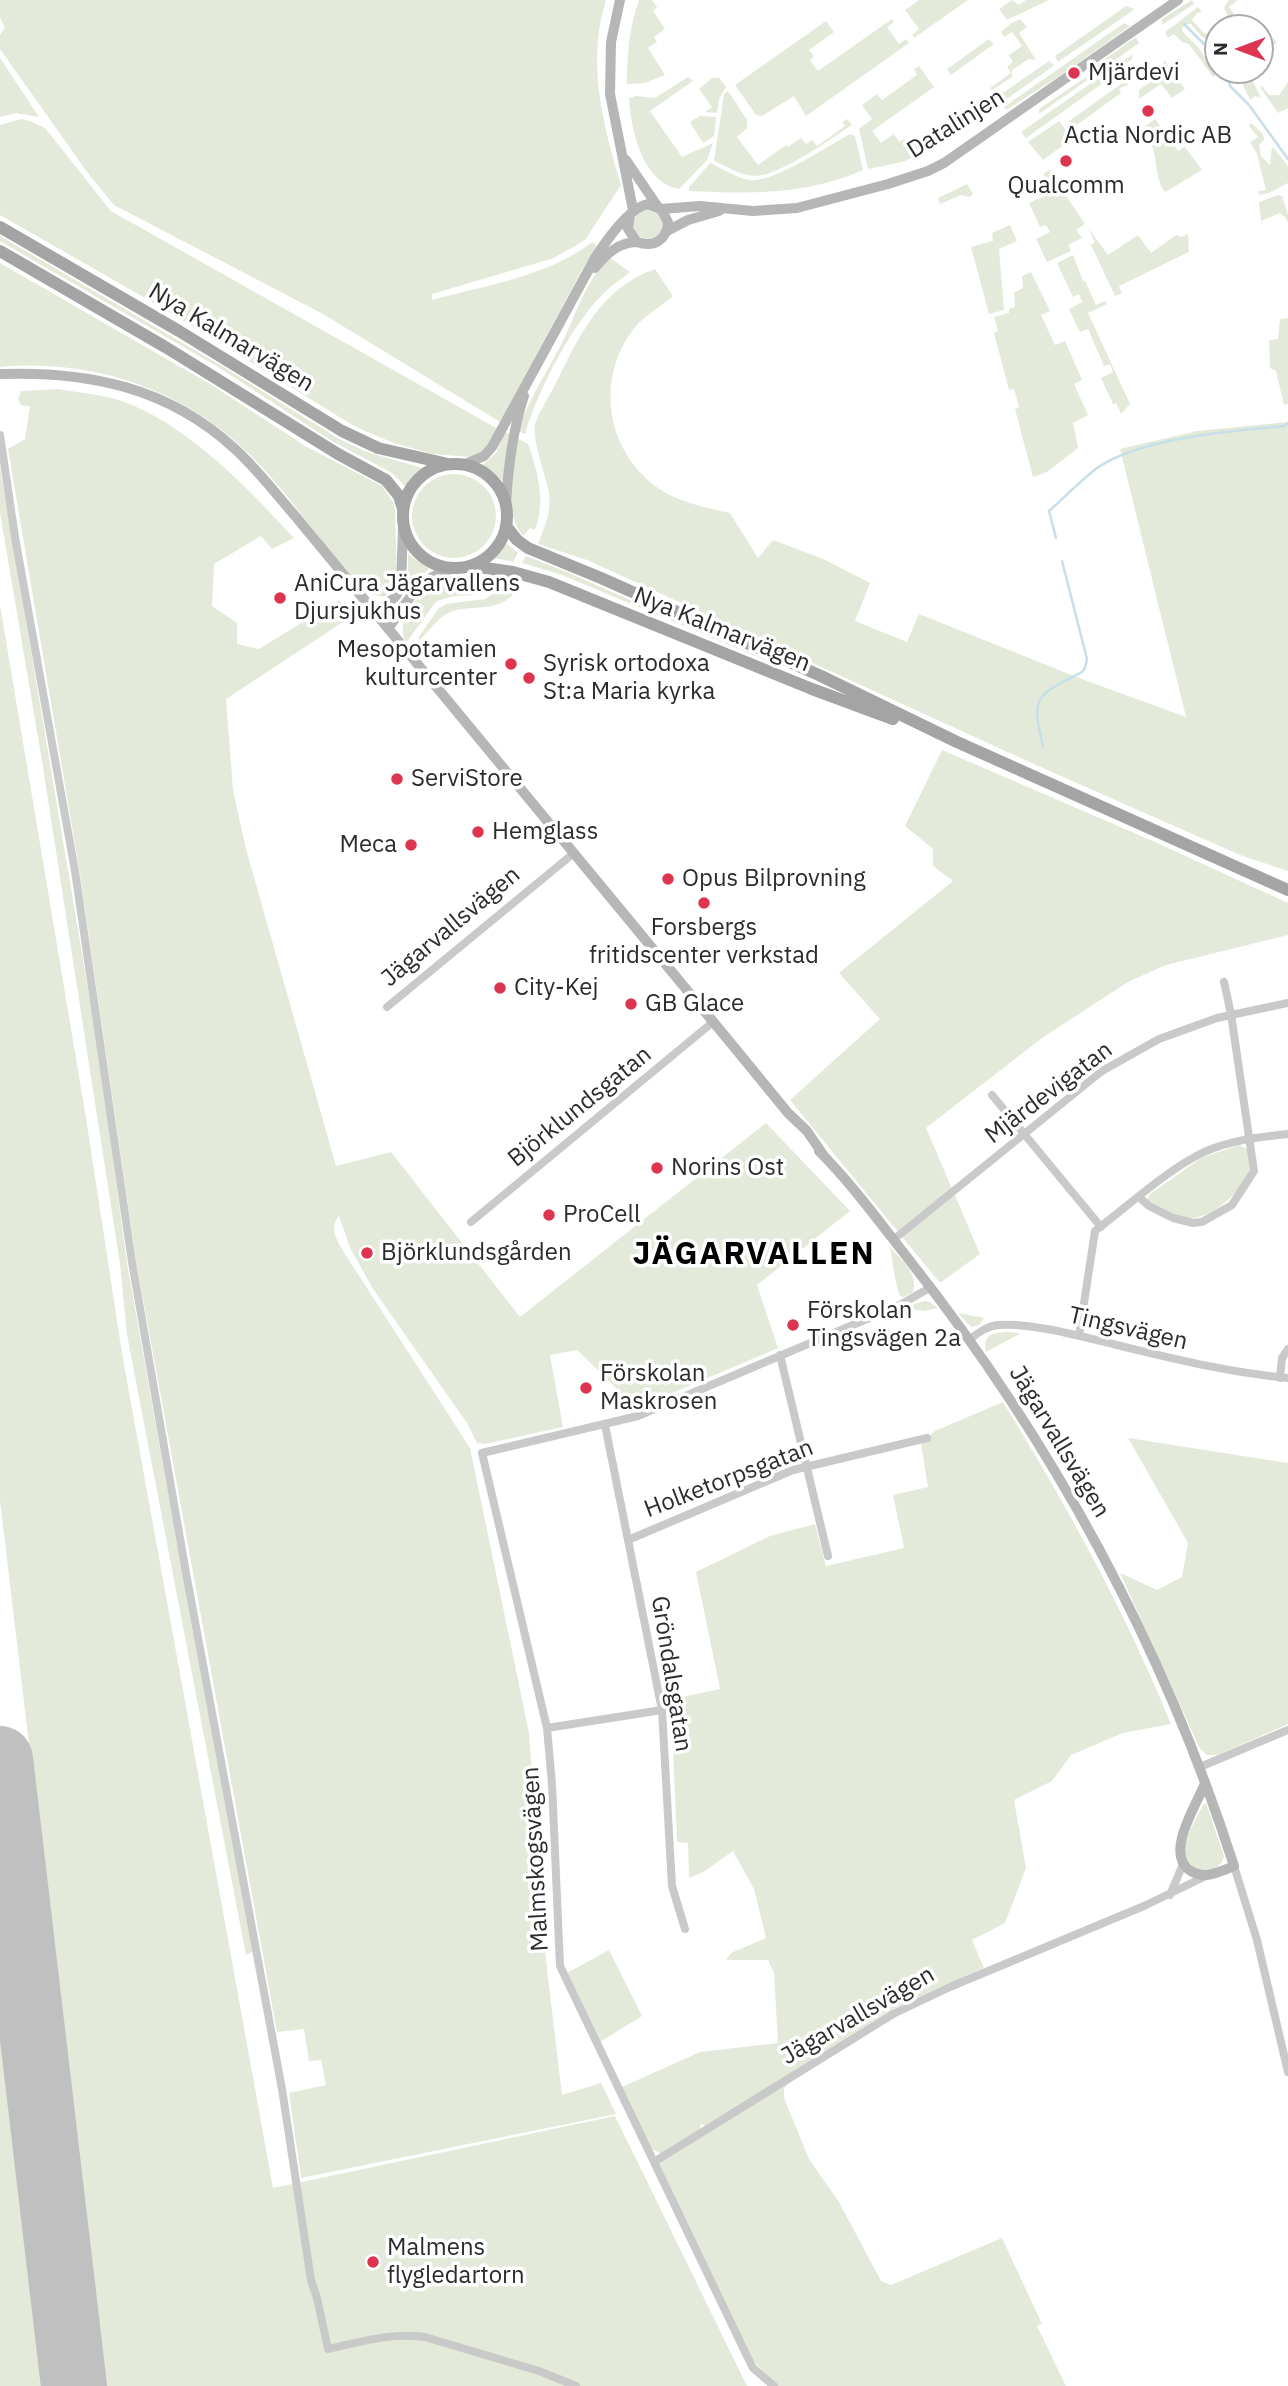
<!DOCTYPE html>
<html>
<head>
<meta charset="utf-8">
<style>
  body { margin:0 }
  #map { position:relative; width:1288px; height:2386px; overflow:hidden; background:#fff; font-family:"IBM Plex Sans",sans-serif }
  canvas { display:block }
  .north { position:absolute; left:1204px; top:14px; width:70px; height:70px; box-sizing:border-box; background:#fff; border:2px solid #ababab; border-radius:50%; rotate:270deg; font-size:19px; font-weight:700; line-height:28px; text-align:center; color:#2c2c2c }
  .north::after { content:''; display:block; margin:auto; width:24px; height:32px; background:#dd3450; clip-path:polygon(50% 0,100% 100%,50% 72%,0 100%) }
</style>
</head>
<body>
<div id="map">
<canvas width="1288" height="2386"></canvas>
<div class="north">N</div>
</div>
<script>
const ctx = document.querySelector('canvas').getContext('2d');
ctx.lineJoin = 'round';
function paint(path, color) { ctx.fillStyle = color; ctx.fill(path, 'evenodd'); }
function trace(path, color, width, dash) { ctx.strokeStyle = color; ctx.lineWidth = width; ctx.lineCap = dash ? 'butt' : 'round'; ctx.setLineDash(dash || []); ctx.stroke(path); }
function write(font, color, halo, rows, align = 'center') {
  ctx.font = font + ' "IBM Plex Sans",sans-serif'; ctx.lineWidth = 7; ctx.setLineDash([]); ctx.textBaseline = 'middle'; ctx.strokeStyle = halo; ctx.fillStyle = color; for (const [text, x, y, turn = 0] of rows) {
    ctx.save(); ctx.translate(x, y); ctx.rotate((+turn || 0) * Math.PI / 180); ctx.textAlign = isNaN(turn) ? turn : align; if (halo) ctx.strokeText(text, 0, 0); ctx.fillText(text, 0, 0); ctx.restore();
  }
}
paint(new Path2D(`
  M0,0h606c-20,62 -3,125 15,185l-36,55 -31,18 -122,36v6c54,-15 115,-23 160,-58l5,4 -15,24 -82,152 -177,-108 -209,-109 -27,-33 -87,-123v-14l5,-8 -5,-9z
  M639,0h13l5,7 -4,4 12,18 -11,8 3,5 -9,6 17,27 -20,8 -18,1c0,-29 2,-56 12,-84z
  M919,0h49l-54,38 -2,-3 7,-6 -14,-19z
  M1012,0l7,5 7,-5h23l-42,20 -8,-11z
  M1192,0l2,4 -32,21v-6z
  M1229,0h9l-9,7 15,21 -25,-1 11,-5 -6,-15z
  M1126,6l9,3 -77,53 -3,-6z
  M1198,7l4,5 -5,1 -5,7 13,14 6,-2 3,-5 4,6v11l-16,-7 -11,-13h-7l-2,7 15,15 20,28 -4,3 -24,-33 -7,-2 -8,-8 -6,4 -3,-6z
  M892,19l2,3 -7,5 12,17 7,-5 3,4 -103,73 -12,-20 -32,20 -6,-1 -21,-30 91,-64 8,11 -25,18 5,6 -4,4 8,11z
  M1020,19l7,8 -8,6 17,27 -7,-1 -17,11v7l-20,13 -2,-2 21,-15 -4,-6 6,-5 -4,-7 13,-9 -10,-14 -8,5 -3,-5 9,-8z
  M1124,23l6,3 -69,49 -55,35 -2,-3z
  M1264,26l13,17 -12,8 -5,-4v-18z
  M1136,37l3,6 -39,28 -9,-2z
  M989,39l5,5 -43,31 -4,-6z
  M1133,54l-1,5 -15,11v3l-91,65 -5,-6z
  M0,58l39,59 -23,-4 -16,4z
  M1164,60l21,29 -13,9 -11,-14 -22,15v-9l22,-16z
  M1049,61l5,4 -2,2 -51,36 -4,-6z
  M919,66l15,21 -62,44 9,12 13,-9 5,8 5,-3 4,6 21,-14 12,15 -39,16 -34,7 -9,-40 13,-10 -10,-14 15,-11 5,6 35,-25 -3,-6z
  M1241,70h6l14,28 -6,-2 -5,4 -7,-15z
  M1092,73l4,1 -57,40v-5z
  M688,77l5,4 -43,30 32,46 31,-14 -6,17 -28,29c-37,-7 -48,-59 -50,-91l7,-2 19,2z
  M712,78h7l7,9 -7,12 -2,14 -12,-1 7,-5 -13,-18z
  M1124,82l4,1 -1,3h-3l-5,3 2,4 -47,34 -5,-6z
  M1288,82v26l-10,5 -18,-26 2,-1 7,9h10z
  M728,91l19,29v8l-10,9 21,28 28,-20 2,2 13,-9 5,6 6,-4 5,6 28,-20 -3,-4 5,-3 5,6c-23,15 -71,50 -97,51 -14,0 -29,-10 -41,-15l10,-67z
  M700,116l16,1 -2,19 -11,7 -13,-21z
  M21,119l9,2 15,7 66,83 387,218 -13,22 -14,6 -39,-3 -38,-11 -22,-9 -18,-8 -193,-119 -161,-92v-90z
  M1155,119l23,32 7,-4 17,23 -37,22c-11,-15 -7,-33 -14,-49 -3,-5 -6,-10 -9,-14z
  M1059,121l13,18 -29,21 -15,-18z
  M1251,123l12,11 1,6 -5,5 2,11 9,9 2,-19 16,20v17l-19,10 -10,2 -1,-4 8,-1 -9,-36 -7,-12 8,-5 -9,-11z
  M850,134l5,2 8,34c-56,25 -115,24 -174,21v-4l21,-24c13,6 26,15 40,17 23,3 78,-34 100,-46z
  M1049,170l36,54 -9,6 6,8 -14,7 3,6 -24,11 -11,-23 14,-7 -4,-7 -6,2 -11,-24 15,-7 -4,-10 8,-4 -5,-8z
  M967,184l6,10 -3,3 -9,-2 -21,9 -2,-6z
  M1278,195l4,1 6,19v8l-2,-5 -6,-5 -19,8 -2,-19z
  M633 224a15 15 0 1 1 30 0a15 15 0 1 1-30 0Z
  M1010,225l7,16 -18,8 5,61 -15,4 -18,-67 22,-6 -1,-8z
  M1088,228l20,27 30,-20 13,18 25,-18 6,2 6,-3 1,18 -70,34 3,7 -7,3 -24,-51 4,-3z
  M0,236l222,130 117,73 28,13 55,16 -17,18 -13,-13 -60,-32 -114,-74 -218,-126z
  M1073,255l10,26h2l11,24 9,-4 2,3 -19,9 42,91 -9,10 -5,-11 -3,1 -12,-26 12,-6 -3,-8 -6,2 -16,-37 -8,3 -11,-23 13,-7 -3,-8 -6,3 -16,-34z
  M610,258l20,14c-7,6 -15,11 -22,17 -35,32 -70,101 -83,145l-7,-3c10,-31 29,-59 44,-88 16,-32 21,-59 48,-85z
  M0,263l210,121 97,63 75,39 11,16 2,7 2,72 -5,11 -9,5 -11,-3 -8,-5c-38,-38 -67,-84 -103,-123 -68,-73 -163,-108 -261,-99z
  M655,269l18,27c-14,12 -31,21 -41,35 -40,55 -22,131 36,163 19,10 41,14 62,19l28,45 15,-18 48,18 49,25 -15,38 52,21 12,-28 160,64 107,39 -66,-268 77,-18 91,-9v449l-48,-16 -204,-90 -449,-205 -49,-16c6,-16 14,-33 11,-51 -3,-18 -17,-51 -14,-68 2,-10 14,-28 19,-38 25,-50 45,-98 101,-118z
  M1031,272l19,39 -9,4 14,30 10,-4 17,39 -8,4 14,31 -15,8 5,25 -31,24 -14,5 -18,-68 4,-2 -5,-18 -5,1 -15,-57 4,-2 -4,-14 15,-4v-4l6,-2 -1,-14 9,-5 -1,-12z
  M1288,318v86l-4,1 -8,-34 -6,-3 -1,-28 9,-1 2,-20z
  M58,389c20,4 44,5 64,12 66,24 125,86 172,137l-22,11 -11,-13 -47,28 -2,42 25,17v21l22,5 80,-49 13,16 -126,83 7,91 13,59 90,317 55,-14 129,165 246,-194 84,88 -93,74 21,63 -141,60 -60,-58 -27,5 13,72 -78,17 -8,-1 -10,-20 -94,-134 -23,-41 -11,-32c-11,13 -1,25 6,38l125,194 59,285 17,227 16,135 39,-12 15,31 -315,64 -12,-85 37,-8 -5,-25 -12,1 -5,-32 -27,3 -140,-766 -58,-398 -71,-419 17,-10 5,-33 -9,-1 -3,-6 3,-8z
  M505,432l4,2 -6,47 -20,-16 13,-12z
  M517,438l11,6c10,28 18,57 7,86l-5,-2 -7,8c-21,-25 -10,-68 -6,-98z
  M0,467l98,581 29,215 62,348 64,341 -7,3 -119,-620 -7,-71 -78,-503 -42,-248z
  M412 516a42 42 0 1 1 84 0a42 42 0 1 1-84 0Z
  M506,543l12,10 -5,9 -18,-4z
  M408,554l21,15 -14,12 -10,15 3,-16z
  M526,556l36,14 227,100 -227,-95 -40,-12z
  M458,575l36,2v8c-15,17 -40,5 -59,18l-29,40c-2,-6 -4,-10 -3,-17 1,-15 20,-37 33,-45 7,-4 14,-5 22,-6z
  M512,581l9,2c-16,31 -41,21 -68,28 -12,3 -24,20 -33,29l-2,-2 21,-30 7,-4 39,-5z
  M0,605l86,513 36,235 151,835 342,-72 132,270h-642l-105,-886z
  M942,750l213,92 133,61v32l-122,30 -38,17 -86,56 -116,90 54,126 -40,29 -150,-183 90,-81 -41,-46 114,-92 -20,-15v-17l-28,-23z
  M1239,1145l8,4c1,5 4,11 3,16 0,21 -38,53 -58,53 -17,1 -31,-9 -45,-18l2,-5 52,-37z
  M890,1247c11,13 29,26 23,45l-9,5 -4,-1c-6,-16 -7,-34 -10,-49z
  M925,1301l5,1 8,6 -14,3 -17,-2 7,-5z
  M958,1313l26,5 -5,7 -8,2z
  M1008,1332l13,1 -35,19c-4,-17 7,-20 22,-20z
  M1003,1402c65,106 121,207 168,322l-48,9 -52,22 -19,26 -38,19 12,68 -21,55 -33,17 12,28 -95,43 -182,115 -6,-2 -2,7 -37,23 -10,-5 -30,-62 78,-35 78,-9 -4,-70 -6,-13h-42l5,-7 35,-15 -12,-49 -21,-38 -28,20 -16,7 -1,-35 -11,-1 -5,-117 -4,-25 52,-11 -24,-117 74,-36 45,-12 11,42 78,-18 -11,-53 35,-8 -7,-43 14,-13z
  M1128,1438l160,25v261l-70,31h-11l-7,-6 -80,-176 37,17 25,-13 6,-34z
  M1206,1803l18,53c-5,24 -43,15 -39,-9 2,-14 12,-30 18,-42z
  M609,1950l33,66 -42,26 -33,-69z
  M0,2003l46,383h-46z
  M789,2081l-5,8v9l25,61 30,43 42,79 10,4 111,-47 40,86 -5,2 29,60h-288l-22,-22 -8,-11 -89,-189z`), '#e4eada');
trace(new Path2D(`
  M1184,24l34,34
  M1227,70l3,16 19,19 39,54
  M1056,538l-7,-27c16,-14 31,-30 48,-43 44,-30 134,-37 187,-42l4,-3
  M1043,747c-12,-53 -8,-50 39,-75l3,-4 2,-9 -25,-98`), '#c7dfe9', 2.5);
trace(new Path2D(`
  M0,1759l74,627`), '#c0c0c0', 66);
trace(new Path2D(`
  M0,435l15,102 60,334 57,391 54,311 96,516 29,191 6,18 11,51c33,-7 64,-17 97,-12l114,34 37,15
  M387,1007l187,-154
  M992,1095l109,132
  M1139,1197l10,9 24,12 20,5 9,-1 30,-17 22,-34 -23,-157 -7,-32
  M471,1222l242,-200
  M893,1240l209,-169 57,-32 58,-21 71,-15
  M1079,1336l16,-105c33,-25 73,-62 109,-79 27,-12 55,-15 84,-18
  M970,1339c8,-6 17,-13 28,-14 35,-3 93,14 127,22 54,13 107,26 163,31
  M780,1355l48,201
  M1280,1378l2,-20 6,-9
  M605,1425l57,285 10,176 13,43
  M628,1540l165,-70 134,-32
  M547,1728l115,-18
  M1200,1767l88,-37
  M1234,1866l23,74 31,132
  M1170,1895l13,-31
  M654,2162l239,-148 57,-27 194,-81 62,-30
  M774,2386l-21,-18 -7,-14 -186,-388 -8,-182 -5,-56 -65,-275 156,-37 262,-111 31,-18`), '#c9c9c9', 8);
trace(new Path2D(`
  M620,0l-9,42 -1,52 23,116
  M626,160l32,47
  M661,209l39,-3 53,5 44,-3 91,-24 40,-13 16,-8 234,-163
  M667,231l21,-11 31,-9
  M595,268c11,-14 24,-26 42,-26
  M0,374c88,-3 168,13 235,75 22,20 41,45 61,68l438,530 54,66 19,18 17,25
  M465,464l19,-8 8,-9 103,-189c11,-17 34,-51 53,-54l13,5 7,13c-1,18 -14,26 -31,20l-9,-13 2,-15
  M506,505c2,-38 6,-73 18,-109
  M376,613l20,-17 5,-10 2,-59
  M388,629c22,-31 28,-49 65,-61
  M819,1151c33,33 62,73 91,110 142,180 254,386 324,605 -15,6 -31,15 -46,3 -22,-19 9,-64 17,-86`), '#b6b6b6', 10);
trace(new Path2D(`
  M0,227l179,104 163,100 36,17 70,16
  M0,251l167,97 171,106 48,26 13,16 4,13
  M403 516a52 52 0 1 1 104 0a52 52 0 1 1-104 0Z
  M506,526l11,14 11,8 73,30 220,98 136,66 331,148
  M471,566l42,6 36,10 263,107 81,30`), '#a4a4a4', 12);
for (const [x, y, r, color] of [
  [1074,73,7,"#dd3450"],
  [1148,111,7,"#dd3450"],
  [1066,161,7,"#dd3450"],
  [280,598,7,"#dd3450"],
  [511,664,7,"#dd3450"],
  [529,678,7,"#dd3450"],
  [397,779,7,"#dd3450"],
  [478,832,7,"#dd3450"],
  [411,845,7,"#dd3450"],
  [668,879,7,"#dd3450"],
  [704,903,7,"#dd3450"],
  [500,988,7,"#dd3450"],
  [631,1004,7,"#dd3450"],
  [657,1168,7,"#dd3450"],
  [549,1215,7,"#dd3450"],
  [367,1253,7,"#dd3450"],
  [793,1325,7,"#dd3450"],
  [586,1388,7,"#dd3450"],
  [373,2262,7,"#dd3450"]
]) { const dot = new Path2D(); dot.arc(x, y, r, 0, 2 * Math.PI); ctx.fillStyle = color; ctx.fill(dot); trace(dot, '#fff', 2.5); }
write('24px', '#2c2c2c', '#fff', [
  ["Mjärdevi",1088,73],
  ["Actia Nordic AB",1148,136,"center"],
  ["Qualcomm",1066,186,"center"],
  ["AniCura Jägarvallens",294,584],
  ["Djursjukhus",294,612],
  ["Mesopotamien",497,650,"right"],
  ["kulturcenter",497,678,"right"],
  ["Syrisk ortodoxa",543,664],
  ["St:a Maria kyrka",543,692],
  ["ServiStore",411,779],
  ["Hemglass",492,832],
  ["Meca",397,845,"right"],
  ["Opus Bilprovning",682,879],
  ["Forsbergs",704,928,"center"],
  ["fritidscenter verkstad",704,956,"center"],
  ["City-Kej",514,988],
  ["GB Glace",645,1004],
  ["Norins Ost",671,1168],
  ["ProCell",563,1215],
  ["Björklundsgården",381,1253],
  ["Förskolan",807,1311],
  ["Tingsvägen 2a",807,1339],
  ["Förskolan",600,1374],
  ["Maskrosen",600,1402],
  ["Malmens",387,2248],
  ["flygledartorn",387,2276]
], 'left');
write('24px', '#2c2c2c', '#fff', [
  ["Datalinjen",956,124,-32],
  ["Nya Kalmarvägen",231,338,31],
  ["Nya Kalmarvägen",722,630,22],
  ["Jägarvallsvägen",451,927,-40],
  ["Mjärdevigatan",1049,1093,-37],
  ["Björklundsgatan",580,1107,-39],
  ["Tingsvägen",1128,1329,13],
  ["Jägarvallsvägen",1059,1442,59],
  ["Holketorpsgatan",729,1479,-21],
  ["Gröndalsgatan",671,1674,81],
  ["Malmskogsvägen",536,1859,-93],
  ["Jägarvallsvägen",858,2016,-30]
]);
ctx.letterSpacing = '2px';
write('bold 32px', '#000', '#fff', [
  ["JÄGARVALLEN",754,1255]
]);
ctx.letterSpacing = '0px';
</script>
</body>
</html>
